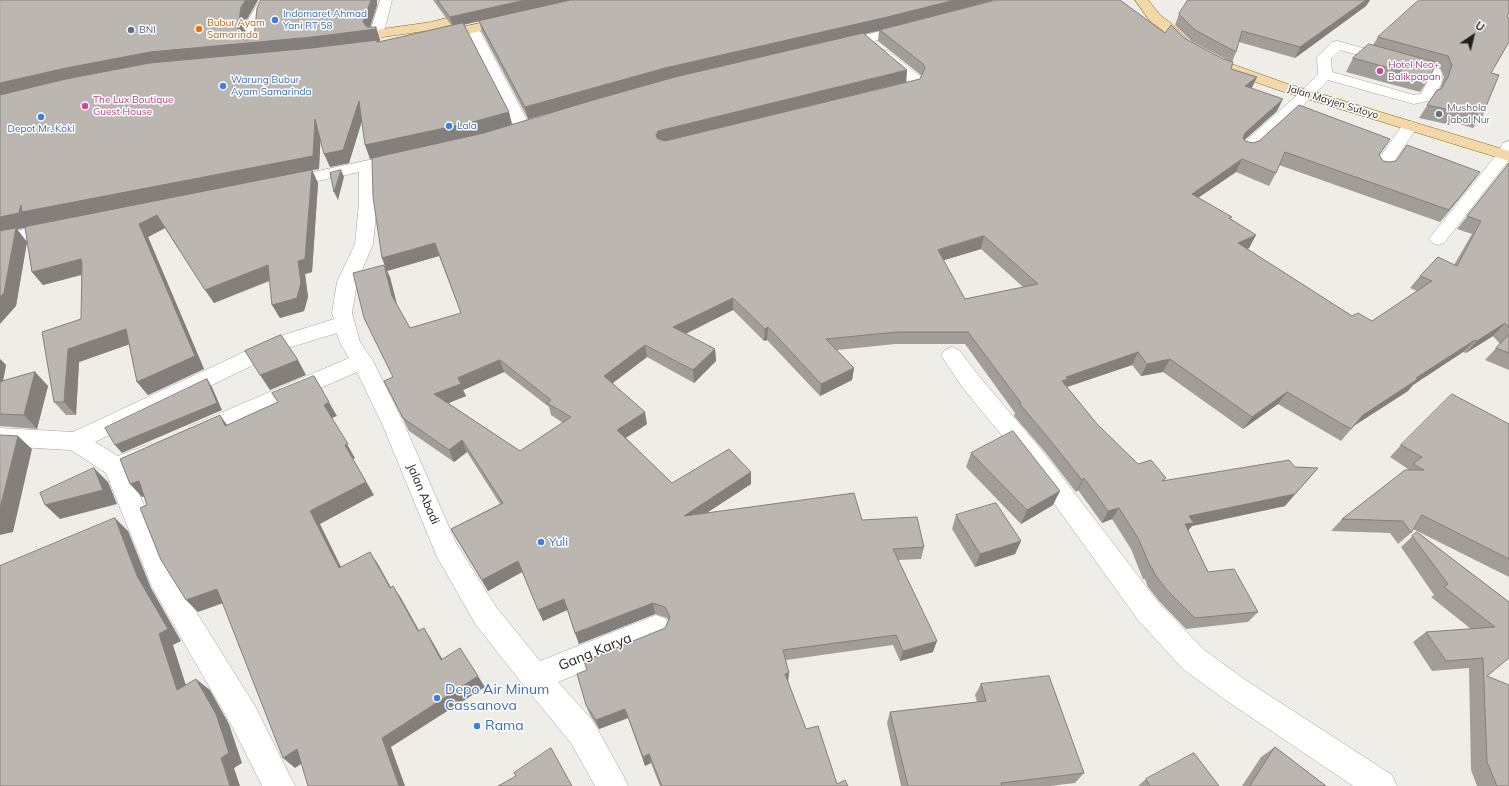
<!DOCTYPE html>
<html>
<head>
<meta charset="utf-8">
<style>
  body { margin:0 }
  #map { position:relative; width:1509px; height:786px; overflow:hidden; background:#efede7; font-family:Mulish,sans-serif }
  canvas { display:block }
  .north { position:absolute; left:1453px; top:16px; width:40px; height:40px; -webkit-text-stroke:3px #fff; paint-order:stroke; rotate:35deg; font-size:11px; font-weight:700; line-height:16px; text-align:center; color:#1f1f1f }
  .north::after { content:''; display:block; margin:auto; width:14px; height:18px; background:#1f1f1f; clip-path:polygon(50% 0,100% 100%,50% 72%,0 100%) }
</style>
</head>
<body>
<div id="map">
<canvas width="1509" height="786"></canvas>
<div class="north">U</div>
</div>
<script>
const ctx = document.querySelector('canvas').getContext('2d');
ctx.lineJoin = 'round';
function trace(path, color, width, dash) { ctx.strokeStyle = color; ctx.lineWidth = width; ctx.lineCap = dash ? 'butt' : 'round'; ctx.setLineDash(dash || []); ctx.stroke(path); }
function paint(path, color) { ctx.fillStyle = color; ctx.fill(path, 'evenodd'); }
function write(font, color, halo, rows, align = 'center') {
  ctx.font = font + ' Mulish,sans-serif'; ctx.lineWidth = 3; ctx.setLineDash([]); ctx.textBaseline = 'middle'; ctx.strokeStyle = halo; ctx.fillStyle = color; for (const [text, x, y, turn = 0] of rows) {
    ctx.save(); ctx.translate(x, y); ctx.rotate((+turn || 0) * Math.PI / 180); ctx.textAlign = isNaN(turn) ? turn : align; if (halo) ctx.strokeText(text, 0, 0); ctx.fillText(text, 0, 0); ctx.restore();
  }
}
const minor = new Path2D(`
  M260,0h12l-11,20 -3,27 -2,3 -5,1 -5,-1 -2,-3 4,-27z
  M380,0h12l-9,35 -2,3h-10l-2,-3z
  M907,24l5,1 2,3 -2,3 -72,19 -5,-1 -2,-3 2,-3z
  M472,25l5,1 2,3 52,99 -2,3 -6,2 -6,-2 -2,-3 -50,-99 2,-3z
  M1337,41l103,28c6,9 -2,23 -8,31l-18,4 -86,-24 -16,17 -60,55 -6,2 -6,-2 -2,-3 2,-3 62,-55 16,-17 -1,-17 15,-15zM1340,50l88,24v6l-7,14 -7,1 -82,-23 -1,-14z
  M883,50l5,1 32,25 2,3 -4,10 -28,7 -5,-1 -2,-3 2,-3 22,-6v-3l-29,-23 -2,-3 2,-3z
  M1410,121l6,2 2,3 -31,46 -6,1 -6,-1 -2,-4 2,-4 29,-41z
  M1509,141v19l-65,83 -6,2 -6,-2 -3,-4 3,-4 66,-82 5,-10z
  M402,153l6,2 2,3 -2,3 -33,8 2,35 -4,40 -16,38 -5,31 8,29 13,19 32,65 51,117 40,64 44,54 116,-46 10,4 4,9 -4,9 -108,45 35,39 30,54 5,11h-33l-24,-43 -46,-56 -49,-62 -39,-68 -54,-131 -26,-54 -151,66 -8,3 -8,-3 -3,-6 3,-6 159,-68 -9,-15 -3,-10 -49,15 -193,94 23,14 32,-12 8,2 4,7 -4,7 -28,12 42,101 83,133 40,80h-33l-29,-58 -81,-141 -46,-114 -35,-23 -71,-4v-18l73,4 201,-94 60,-19 -2,-6 5,-31 18,-38 4,-40v-32l-74,16 -6,-1 -2,-4 2,-4 6,-1z
  M55,223l6,2 3,4 -3,4 -61,13v-12z
  M952,347l7,3 19,25 66,78 114,149 45,47 41,30 148,96 5,11h-44l-129,-87 -41,-30 -45,-49 -110,-153 -66,-80 -21,-32 4,-5z`);
const major = new Path2D(`
  M1135,0h13l12,15 12,9 18,18 39,21 56,20 224,68v10l-234,-72 -56,-20 -39,-21 -18,-18 -12,-9z
  M454,16l5,1 2,3 -2,3 -27,7 -84,12 -5,-1 -2,-3 2,-3 5,-1 83,-12z
  M510,16l5,1 2,3 -2,3 -77,18 -5,-1 -2,-3 2,-3z`);
trace(minor, '#a3a3a3', 1);
trace(major, '#8b6a10', 1);
paint(minor, '#fff');
paint(major, '#f2d7a8');
paint(new Path2D(`
  M0,0h258l-11,19 -3,21h1l6,-1 126,-34 -7,22 10,13v1l-3,1h1l74,-16 -19,-26h561l-62,16 233,17 19,5 39,21 6,2 -38,-20 -16,-16 4,-11 9,-14h182l-4,6 -71,52 -56,-16 -3,10 -4,10 -1,7 26,8 -5,11 25,23 -33,29 1,1 8,2 126,12 4,6 88,23 -31,38 -161,-57 -3,8 -7,13 -33,-14 -38,26 58,37 -7,13 -2,1 105,67 20,5 45,-30 -7,-3 10,-12 34,-11 18,-31 -15,-5 52,-66v207l-24,-10 15,-16 -7,-8 -27,17 -3,-1 -50,33 -5,6 -56,36 -11,14 -63,-37 -35,25 -80,-57 -22,4 -9,-11 -65,22 30,37 41,40 26,16 121,26 -93,20 -4,4 20,42 50,40 -10,10 -62,7 -27,-28 -11,-14 -3,-8h-2l-12,-30 -19,-30 -10,4 -24,-33 -2,2 -31,-40 -31,-36 1,-3 -50,-69h-70l-58,6 17,18 -2,12 -32,16 -53,-56 -3,1 -31,-31 -47,24 29,15 1,12 -22,22 -47,-26 -34,26 34,41 -21,14 46,45 79,-11v12l-43,28 154,8 62,27 -3,12 -23,1 35,92 -33,9 -7,-16 -107,15 2,21 18,48 31,55 11,2h-188l-9,-23 -6,3 -17,-48 -29,11 -9,-14 -4,-10 1,-35 78,-42 3,-8 -1,-2 -12,-4 -76,30 -12,-34 -24,11 -21,-49 -34,19 -31,-51 -6,-11 49,-25 -33,-52 -13,10 -45,-31 -25,-50 9,-4 -9,-112 6,12 6,26 14,25 51,-15 -22,-57 -52,15 -5,-13 -10,-100 -2,1 -8,-38 -13,42 -19,4 -10,-27 -1,29 -7,1 6,13 -6,89 -7,2 3,23 -4,14 -24,7 -8,-13 -2,-24 -56,22 -49,-75 -17,9 56,132 -56,26 -11,-13 -8,-38 -50,18 -3,53h-10l-12,-13 27,-83 1,-44 -39,10 -11,-13 -7,-44 -8,1 10,13 -11,64zM479,21l3,11 46,87 28,-8 -44,14 -3,-13 -45,-87zM879,30l-1,11 43,34 1,1 -2,3 -255,62 241,-59 1,-12 -44,-36zM981,249l42,38 -58,12 -22,-39zM504,372l45,35 2,8 12,8 -43,28 -72,-48 18,-7 -3,-6z
  M1507,17l-16,56 -9,43 -9,12 -20,-6 -2,3 -32,-7 18,-28 3,-1 4,-12 -4,-9 -5,-2 -6,13 -9,13 -74,-20 7,-14 20,-13 5,-8z
  M0,359l6,6 -3,16 32,-9 13,14 -11,43 -37,-3z
  M1509,424v153l-96,-48 -2,4 -13,11 -8,-11 -59,-2 11,-12 66,-50 -18,-12 11,-12z
  M971,453l82,52 -32,19 -55,-57z
  M956,515l65,26 -6,13 -40,13 -23,-38z
  M1417,532l92,70 -22,74 22,110h-32l-6,-16 -2,-102 -37,3 -19,-29 13,-10 45,-3 -40,-32 3,-2 -33,-48z
  M981,684l103,89 -9,10 -25,3h-149l-14,-63 3,-11 87,-10 -2,-7z
  M1275,747l51,39h-84l19,-29z
  M1146,779l73,7h-81z`), '#a29d97');
paint(new Path2D(`
  M246,0h12l-11,19 -4,24 120,-21 8,-22h6v5l-8,25 7,-3 4,13v1l-3,1 4,10 -381,46v-15l66,-15 171,-34 4,-27z
  M525,0h47l-119,27 -3,-10z
  M955,0h39l-112,30 -216,50 -138,39 -3,-12 140,-39z
  M1366,0h4l-4,6 -71,52 5,-11z
  M907,70l-1,12 -246,61 -4,-7 2,-5z
  M1257,77l-6,12 -6,-3z
  M1283,99l-6,12 -38,34 6,-12z
  M359,101l5,13 -15,49 -19,4 -6,-13z
  M509,112l3,13 -35,11 -107,23 -5,-14z
  M315,119l6,13 -2,37 -7,1 6,13 -6,89 -7,2 3,23 -4,14 -24,7 -8,-13 26,-44 14,-91 -279,56 -3,-3v4l-13,2 10,13 -11,64 -16,18v-107l21,-12z
  M1242,159l-6,13 -50,34 6,-12z
  M341,170l3,7 -6,23 -4,-8z
  M1480,172l-9,12 -31,38 9,-12z
  M157,215l8,13 -17,9 56,132 -56,26 -11,-13 2,-158z
  M1256,235l-7,13 -17,8 6,-13z
  M984,236l-3,13 -46,14 3,-13z
  M435,243l4,13 -52,15 -5,-13z
  M81,259l10,13 -48,13 -11,-13z
  M268,265l7,13 -61,25 -9,-13z
  M384,265l6,12 8,31 -6,-12z
  M733,298v12l-59,29 -1,-12z
  M1505,323l-12,13 -27,17 11,-12z
  M768,327l-1,13 -3,1 1,-12z
  M126,329l10,13 -57,20 -3,53 -12,-13 4,-53z
  M1475,340l-12,12 -50,33 -5,6 -56,36 -11,14 22,-26 53,-37z
  M645,345l2,12 -41,31 -2,-12z
  M715,349l1,12 -22,22 -1,-13z
  M1138,352l-6,13 -68,23 -2,-7 4,-4z
  M0,359l6,6 -6,32z
  M1170,359l-7,13 -22,4 6,-12z
  M298,360l8,15 -36,15 -10,-15z
  M500,360l4,12 -41,18 3,6 -27,11 -5,-13 24,-16z
  M854,368l-2,12 -32,16 1,-12z
  M35,372l13,14 -11,43 -13,-14z
  M314,376l23,40 -5,2 23,40 -2,1 21,36 -54,29 28,57 -9,-13 -29,-57 35,-66 -21,-40z
  M207,379l5,8 10,23 -100,43 -7,-8z
  M1287,392l-9,12 -35,25 9,-12z
  M645,412l2,12 -28,18 -2,-12z
  M220,415l10,14 -5,-3z
  M18,436l14,13 -19,83 -13,3v-27z
  M462,440l5,12 -13,10 -5,-12z
  M94,468l14,14 9,22 -57,15 -15,-14z
  M1318,468l-33,38 -93,20 -7,8 -8,2 12,-20z
  M751,472v12l-66,43 -1,-11z
  M1084,478l-6,12 -2,2 6,-12z
  M139,481l12,13 -9,3 -12,-13z
  M1060,491l-7,14 -32,19 6,-14z
  M1119,508l-7,11 -10,4 6,-12z
  M115,518l13,13 23,57 30,53 -8,4 18,56 -14,-11 -40,-114z
  M1021,541l-6,13 -40,13 5,-13z
  M370,552l8,12 20,36 -8,-12z
  M518,561l4,11 -34,19 -6,-11z
  M393,586l8,12 25,45 -8,-12z
  M217,589l12,12 -31,11 -12,-12z
  M564,599l3,11 -24,11 -5,-11z
  M653,603l2,11 -76,30 -4,-11z
  M424,628l7,11 18,32 -8,-11z
  M937,641l-4,11 -33,9 3,-10z
  M789,673l-1,10 -3,-9z
  M478,676l7,11 -94,60 14,39h-6l-17,-48z
  M196,679l14,11 19,34 13,39 -8,5 6,18h-10z
  M625,709l3,9 -29,11 -3,-9z
  M297,749l12,10 -14,9 -12,-10z
  M649,754l2,9 -6,3 -2,-9z`), '#847f7b');
const building = new Path2D(`
  M0,0h246l-5,7 -4,27 2,4 6,2 6,-1 3,-3 3,-28 4,-8h110l-8,22 4,5h9v2l-64,8 -162,15 -84,16 -66,15z
  M438,0h87l-75,17z
  M571,0h384l-72,18 -218,50 -140,39 -46,-86z
  M997,0h123l45,33 6,-8 13,13 39,21 10,3 -2,7 26,8 -12,9 38,13 -38,34 -2,5 2,3 8,2 6,-2 40,-36 91,34 -11,16 4,6 6,1 7,-1 11,-16 73,27 -31,38 -164,-58 -9,21 -34,-14 -50,35 40,23 -3,1 27,17 -18,8 114,73 6,-3 14,8 60,-40 -12,-5 18,-19 19,9 24,-45 -14,-5 42,-53v165l-4,-5 -28,18 -2,-1 -59,38 2,1 -55,36 -12,14 -64,-37 -35,25 -82,-58 -23,5 -9,-12 -72,25 2,2 -6,2 35,43 41,40 13,-4 15,18 -4,3 127,-21 6,7 23,1 -23,26 -106,22 5,7 -9,1 23,48 26,-3 24,43 -63,6 -28,-28 -11,-14 -4,-8h-1l-13,-30 -19,-30 -11,3 -24,-33 -2,2 -32,-40 -31,-37h2l-53,-71h-71l-71,7 28,29 -33,16 -53,-57 -3,2 -32,-31 -60,29 42,22 -22,21 -48,-25 -41,31 41,36 -28,18 55,53 57,-34 22,23 -67,44 170,-23 8,27 55,-3 7,30 -31,2 44,92 -34,10 -7,-16 -113,15 6,23 -4,1 21,55 12,-3 19,58 8,-4 3,6h-186l-13,-32 -6,3 -18,-48 -29,11 -10,-15 -9,-31 10,-4 -3,-9 81,-33 5,-11 -5,-10 -12,-4 -78,30 -11,-34 -26,11 -20,-49 -36,19 -31,-51 52,-26 -41,-63 -13,10 -46,-32 -19,-37 9,-4 -29,-59 -11,-45 31,-8 8,31 18,32 51,-15 -26,-70 -53,15 -9,-61 -1,-39 112,-25 106,-32 85,-24 188,-44 44,37 -249,61 -2,5 2,3 7,2 255,-62 5,-11 -2,-4 -43,-34zM984,236l54,48 -73,15 -27,-49zM500,360l51,40 -4,3 24,14 -51,34 -86,-57 27,-10 -3,-6z
  M1188,0h178l-66,47 -58,-16 -6,21 -41,-22 -16,-16z
  M1419,0h88l2,1v11l-2,5 2,1v24l-18,31 8,2 -17,41 -21,-7 -2,3 -32,-7 10,-15 4,-1 7,-12 4,-12 -4,-9 -70,-19z
  M463,23l46,89 -36,10 -108,23 -6,-44 -16,49 -19,4 -9,-35 -2,37 -291,56 -1,-7 -2,8 -19,4v-122l66,-16 84,-16 162,-15 65,-8v2z
  M1369,44l66,18v4l-6,13 -76,-21z
  M312,170l-7,89 -7,2 3,22 -4,15 -25,7 -4,-40 -63,25 -48,-75 -18,9 56,132 -58,26 -11,-53 -58,20 -4,53h-10l-12,-70 39,-13 1,-56 -1,-4 -49,13 -7,-45z
  M341,170l-7,22 -4,-19z
  M16,228l-12,65 -4,4v-66z
  M281,335l17,25 -38,15 -15,-24z
  M1509,335v18l-13,-5z
  M35,372l-11,43 -24,-1v-32z
  M314,376l15,26 -5,3 24,39 -3,1 21,37 -56,29 29,57 31,-16 20,36 3,-2 25,45 6,-3 17,32 19,-12 18,28 -96,62 17,48h-91l-11,-37 -14,9 -66,-169 -31,11 -25,-40 -21,-52 7,-3 -8,-24 -9,3 -10,-25 100,-44 5,11 53,-24 -6,-9z
  M207,379l10,24 -102,42 -10,-17z
  M1452,394l57,30v135l-87,-44 -11,18 -8,-12 -61,-2 63,-49h19l-11,-6 9,-7 -21,-12z
  M1013,431l47,60 -33,19 -56,-57z
  M0,435l18,1 -18,72z
  M94,468l9,22 -58,15 -5,-12z
  M996,503l25,38 -41,13 -24,-39z
  M115,518l22,58 31,53 -9,5 18,56 19,-11 20,35 13,39 -8,5 9,28h-230v-220z
  M1417,532l92,70v56l-22,18 22,9v101h-12l-10,-24 -4,-104 -37,3 -20,-29 69,-5 -51,-40 4,-3 -36,-48z
  M1049,676l35,97 -83,10 1,3h-94l-18,-74 96,-11 -5,-17z
  M1275,747l51,39h-76z
  M551,748l21,38h-74l18,-10 -2,-3z
  M1194,753l25,33h-69l-4,-7z`);
paint(building, '#bcb6b0');
trace(building, '#847f7b', 1);
for (const [x, y, r, color] of [
  [275,20,4,"#3f7fe0"],
  [199,29,4,"#e8710a"],
  [131,30,4,"#5c6f8a"],
  [1380,71,4,"#d1479c"],
  [223,86,4,"#3f7fe0"],
  [85,106,4,"#d1479c"],
  [1439,114,4,"#6b7280"],
  [41,117,4,"#3f7fe0"],
  [449,126,4,"#3f7fe0"],
  [541,542,4,"#3f7fe0"],
  [437,698,4,"#3f7fe0"],
  [477,726,4,"#3f7fe0"]
]) { const dot = new Path2D(); dot.arc(x, y, r, 0, 2 * Math.PI); ctx.fillStyle = color; ctx.fill(dot); trace(dot, '#fff', 1.5); }
write('10px', '#366cbe', '#fff', [
  ["Indomaret Ahmad",283,14],
  ["Yani RT 58",283,26],
  ["Warung Bubur",231,80],
  ["Ayam Samarinda",231,92],
  ["Lala",457,126],
  ["Depot Mr. Koki",41,129,"center"]
], 'left');
write('10px', '#c56008', '#fff', [
  ["Bubur Ayam",207,23],
  ["Samarinda",207,35]
], 'left');
write('10px', '#4e5e75', '#fff', [
  ["BNI",139,30]
], 'left');
write('10px', '#b23c85', '#fff', [
  ["Hotel Neo+",1388,65],
  ["Balikpapan",1388,77],
  ["The Lux Boutique",93,100],
  ["Guest House",93,112]
], 'left');
write('10px', '#1f1f1f', '#fff', [
  ["Jalan Mayjen Sutoyo",1333,102,17]
]);
write('10px', '#5b616d', '#fff', [
  ["Mushola",1447,108],
  ["Jabal Nur",1447,120]
], 'left');
write('12px', '#1f1f1f', '#fff', [
  ["Jalan Abadi",423,494,67]
]);
write('12px', '#366cbe', '#fff', [
  ["Yuli",549,542]
], 'left');
write('14px', '#1f1f1f', '#fff', [
  ["Gang Karya",595,652,-22]
]);
write('14px', '#366cbe', '#fff', [
  ["Depo Air Minum",445,690],
  ["Cassanova",445,706],
  ["Rama",485,726]
], 'left');
</script>
</body>
</html>
